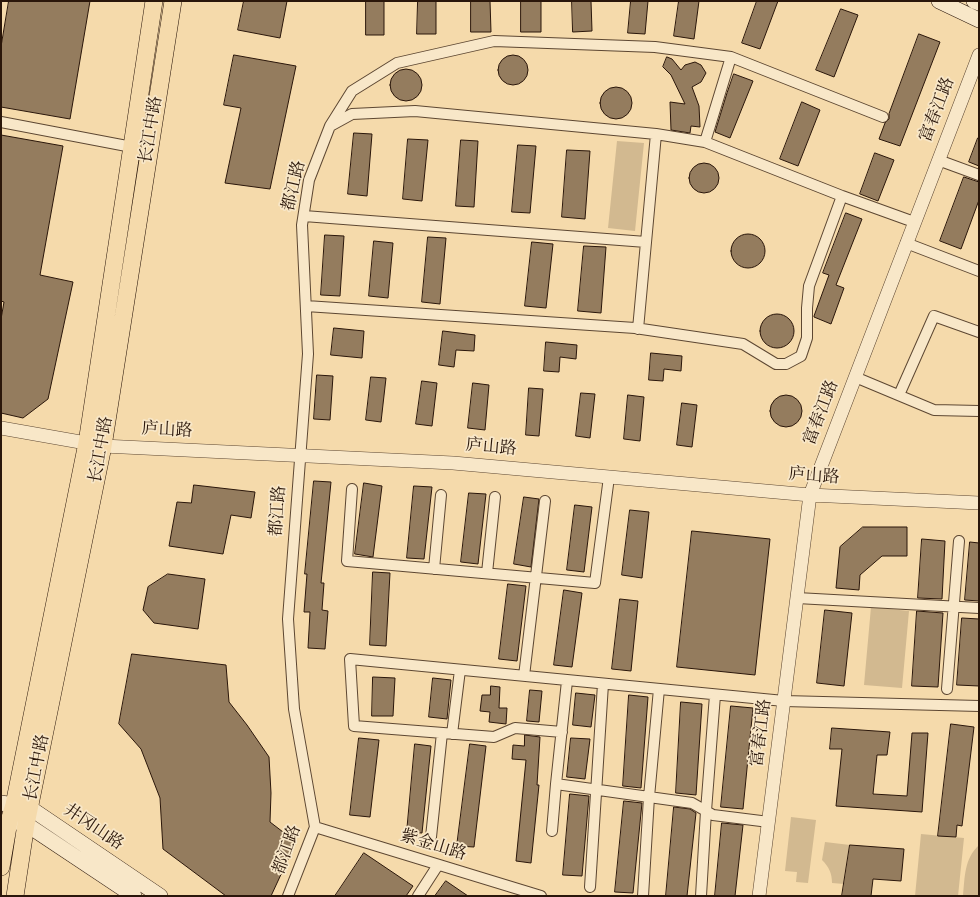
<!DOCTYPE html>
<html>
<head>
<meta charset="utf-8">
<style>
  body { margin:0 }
  #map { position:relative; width:980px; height:897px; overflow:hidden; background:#f5daab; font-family:"IM FELL Double Pica",serif }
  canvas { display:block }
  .frame { position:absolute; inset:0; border:2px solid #2a160a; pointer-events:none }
</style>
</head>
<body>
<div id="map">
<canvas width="980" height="897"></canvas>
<div class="frame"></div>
</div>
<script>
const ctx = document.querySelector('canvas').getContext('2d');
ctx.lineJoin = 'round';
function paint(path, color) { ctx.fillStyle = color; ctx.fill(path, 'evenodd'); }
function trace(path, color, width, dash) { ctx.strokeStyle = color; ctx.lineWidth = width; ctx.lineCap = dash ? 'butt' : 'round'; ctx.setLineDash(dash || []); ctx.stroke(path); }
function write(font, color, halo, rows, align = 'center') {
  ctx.font = font + ' "IM FELL Double Pica","Noto Serif SC",serif'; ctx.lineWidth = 3.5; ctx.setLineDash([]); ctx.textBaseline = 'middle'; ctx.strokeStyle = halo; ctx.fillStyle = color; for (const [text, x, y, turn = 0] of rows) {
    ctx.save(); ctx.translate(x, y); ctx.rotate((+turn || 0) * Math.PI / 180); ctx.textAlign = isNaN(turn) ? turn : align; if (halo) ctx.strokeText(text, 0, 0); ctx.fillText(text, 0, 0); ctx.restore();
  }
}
paint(new Path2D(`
  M617,141l27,2 -9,88 -27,-3z
  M871,607l38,4 -7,77 -38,-3z
  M791,817l25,3 -8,63 -12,-1 1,-10 -12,-1z
  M921,834l43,4 -6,58h-43z
  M825,842l25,3 -6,39 -12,-1c0,-10 -3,-16 -10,-23z
  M979,845v51h-16c2,-19 1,-37 16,-51z`), '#d2b990');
const building = new Path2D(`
  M9,1h81l-20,118 -69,-12v-60z
  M244,1h43l-7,37 -42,-8z
  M366,1h18v34h-18z
  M418,1h18v33h-19z
  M471,1h19l1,31h-20z
  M521,1h20v31h-20z
  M572,1h19l1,30 -19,1z
  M631,1h17l-3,33 -17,-1z
  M679,1h20l-5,38 -20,-3z
  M757,1h21l-18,48 -18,-6z
  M841,9l17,6 -24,62 -18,-7z
  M919,34l21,8 -40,104 -21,-7 6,-16 4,-4v-5z
  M234,55l62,11 -26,123 -45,-6 16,-75 -17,-3z
  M498 70a15 15 0 1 1 30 0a15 15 0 1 1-30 0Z
  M667,57l5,2 9,11 4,-5 10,-3 6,3 5,8 -5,9 -9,5 7,19 1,21 -9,-1 -1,7 -19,-3 -1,-28 15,2 -14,-29 -8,-8z
  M390 85a16 16 0 1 1 32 0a16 16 0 1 1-32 0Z
  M734,74l19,7 -23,57 -15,-6 12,-39z
  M600 103a16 16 0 1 1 32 0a16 16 0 1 1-32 0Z
  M802,102l18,8 -22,56 -18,-7z
  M354,133l18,1 -5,62 -19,-2z
  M1,135l62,11 -23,129 33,7 -25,117 -25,19 -22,-5v-94l3,-17 -3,-1z
  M978,138h1v28l-10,-4z
  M408,139l20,1 -6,61 -19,-2z
  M461,140l17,1 -4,66 -18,-1z
  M518,145l18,1 -6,67 -18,-1z
  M567,150l23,1 -5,68 -23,-2z
  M875,153l19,7 -16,41 -18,-7z
  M689 178a15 15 0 1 1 30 0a15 15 0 1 1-30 0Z
  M964,177l15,5v18l-18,49 -21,-8z
  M846,213l16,6 -26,66 8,3 -13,36 -17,-7v-1l15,-41 -6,-2z
  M731 251a17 17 0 1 1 34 0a17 17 0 1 1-34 0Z
  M325,235l19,1 -4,60 -19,-1z
  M428,237l18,1 -6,66 -18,-2z
  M374,241l19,2 -5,55 -19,-2z
  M532,242l21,2 -7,64 -21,-2z
  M584,246l22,1 -5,66 -23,-2z
  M760 331a17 17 0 1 1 34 0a17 17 0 1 1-34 0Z
  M334,328l30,3 -2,27 -31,-3z
  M443,331l32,4 -1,16 -18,-1 -2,17 -15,-2z
  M546,342l31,3 -1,14 -16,-2 -1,15 -15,-1z
  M651,353l31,3 -1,15 -17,-2 -1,12 -14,-1z
  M317,375l16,1 -3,44 -16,-1z
  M371,377l15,1 -5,44 -15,-2z
  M422,381l15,2 -5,43 -16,-2z
  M473,383l16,2 -4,45 -17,-2z
  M529,388l14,1 -4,47 -13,-1z
  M581,393l14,1 -5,44 -14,-2z
  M628,395l16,2 -4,44 -16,-2z
  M770 411a16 16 0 1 1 32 0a16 16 0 1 1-32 0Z
  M682,403l15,2 -5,42 -15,-2z
  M314,481l17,1 -10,101h3l-2,27 6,1 -3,38 -17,-1 2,-36h-6l3,-38h-2z
  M364,483l18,3 -9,71 -18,-3z
  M194,485l61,7 -4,26 -20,-3 -8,39 -54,-8 8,-44 14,1z
  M414,486l18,1 -8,72 -17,-1z
  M469,493l17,1 -8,70 -17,-2z
  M524,497l15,2 -8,68 -17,-3z
  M575,505l17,2 -8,65 -17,-2z
  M630,510l19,2 -7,66 -20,-3z
  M863,527h44v29h-25l-22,19 -1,15 -23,-2 4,-41z
  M692,531l78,8 -15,136 -78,-8z
  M922,539l23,2 -3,58 -24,-1z
  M970,542l9,1v58l-14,-1z
  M373,572l17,1 -4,73 -16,-1z
  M168,574l37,5 -7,50 -44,-6 -11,-13 5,-23z
  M508,584l18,2 -9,75 -18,-2z
  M564,590l18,3 -10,74 -18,-2z
  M620,599l18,2 -7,70 -19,-2z
  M825,610l27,3 -8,73 -27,-3z
  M917,611l26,2 -5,74 -26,-1z
  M962,618l17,1v67l-22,-1z
  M132,654l94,11 3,37 18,23 22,32 2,36 -1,29 26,20 -25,54h-45l-63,-47 -3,-51 -19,-49 -22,-25z
  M373,677l22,1 -2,38h-21z
  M433,678l18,2 -4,39 -18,-2z
  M491,686l9,1 -1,21h8l-1,16 -17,-2 1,-10 -10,-1 2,-16h8z
  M530,690l12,1 -3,31 -12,-1z
  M576,693l19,2 -4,32 -18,-2z
  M629,695l19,2 -7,91 -18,-2z
  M681,702l21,2 -6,91 -20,-2z
  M731,706l22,2 -10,101 -22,-2z
  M951,724l23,3 -12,99 -5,-1 -1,12 -18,-1z
  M832,728l58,4 -3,23h-10l-4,39 34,2 5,-63h16l-6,79 -86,-6 6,-57h-12z
  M525,735l15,2 -3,48h2l-8,78 -15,-2 10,-101 -14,-1 1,-14 11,1z
  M359,738l20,2 -9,77 -20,-2z
  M571,738l19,1 -5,40 -18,-2z
  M415,744l16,2 -9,87 -15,-1z
  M470,744l16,2 -12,101 -17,-1z
  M570,794l19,2 -7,80 -19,-1z
  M624,801l18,2 -9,90 -18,-1z
  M674,807l16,2 6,4 -9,83h-21z
  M722,823l21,2 -8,71h-20z
  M850,845l54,4 -3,32 -28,-2 -2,17h-29z
  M364,853l49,33 -7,10h-71z
  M446,881l22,15h-33z`);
paint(building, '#947c5e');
trace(building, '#2a160a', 1);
const minor = new Path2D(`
  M1,122l131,25
  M332,125l20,-11 63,-3 241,23 49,8 137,54 72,26
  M705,142l26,-85
  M938,160l41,15
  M304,216l342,26
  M906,243l73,28
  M306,306l329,22 108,16 33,20h10l15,-8 6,-18v-30l2,-22 33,-90
  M638,329l18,-195
  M855,377l79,33 45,1
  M899,395l35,-79 45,16
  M352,489l-5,72 248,22 14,-106
  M434,569l7,-74
  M487,573l8,-76
  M797,598l182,10
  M524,676l21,-175
  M947,689l12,-148
  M562,732l-47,-4 -21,9 -140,-11 -4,-67 434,42 195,5
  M452,734l8,-64
  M556,784l136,19 21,12 56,7
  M315,827l226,69
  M552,831l4,-47 11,-103
  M431,837l11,-104
  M590,887l13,-203
  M288,896l27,-69 -21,-118 -6,-90 20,-265 -6,-129 7,-45 21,-54 22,-35 45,-28 97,-22 161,6 76,10 152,60
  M418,896l20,-31
  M643,896l6,-99 10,-108
  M701,896l5,-85 9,-116`);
const tertiary = new Path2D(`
  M1,428l102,18 350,17 357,32 169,8
  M759,896l51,-401 169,-440`);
const secondary = new Path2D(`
  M939,1l40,19
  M974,1l5,2
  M1,803l29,5 130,88
  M16,822l10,2 108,72`);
const primary = new Path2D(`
  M1,867l8,-46 5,-16 73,-362 67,-442
  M15,896l11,-72 77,-378 70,-445`);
trace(minor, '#5d4732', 12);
trace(tertiary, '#5d4732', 14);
trace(secondary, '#2a160a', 16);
trace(primary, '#2a160a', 18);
trace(minor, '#f8e7c8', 10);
trace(tertiary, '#f8e7c8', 13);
trace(secondary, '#f8e7c8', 15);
trace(primary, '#f5daab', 17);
write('17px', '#2a160a', '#f8e7c8', [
  ["富春江路",938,110,-69],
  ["长江中路",152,130,-81],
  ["都江路",295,186,-77],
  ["富春江路",822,413,-69],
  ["庐山路",167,431,3],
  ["庐山路",491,448,5],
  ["长江中路",102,450,-80],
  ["庐山路",814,477,4],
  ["都江路",279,511,-86],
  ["富春江路",762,733,-83],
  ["长江中路",38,768,-79],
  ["井冈山路",93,828,34],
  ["紫金山路",433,846,17],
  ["都江路",288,850,-70]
]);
</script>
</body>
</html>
